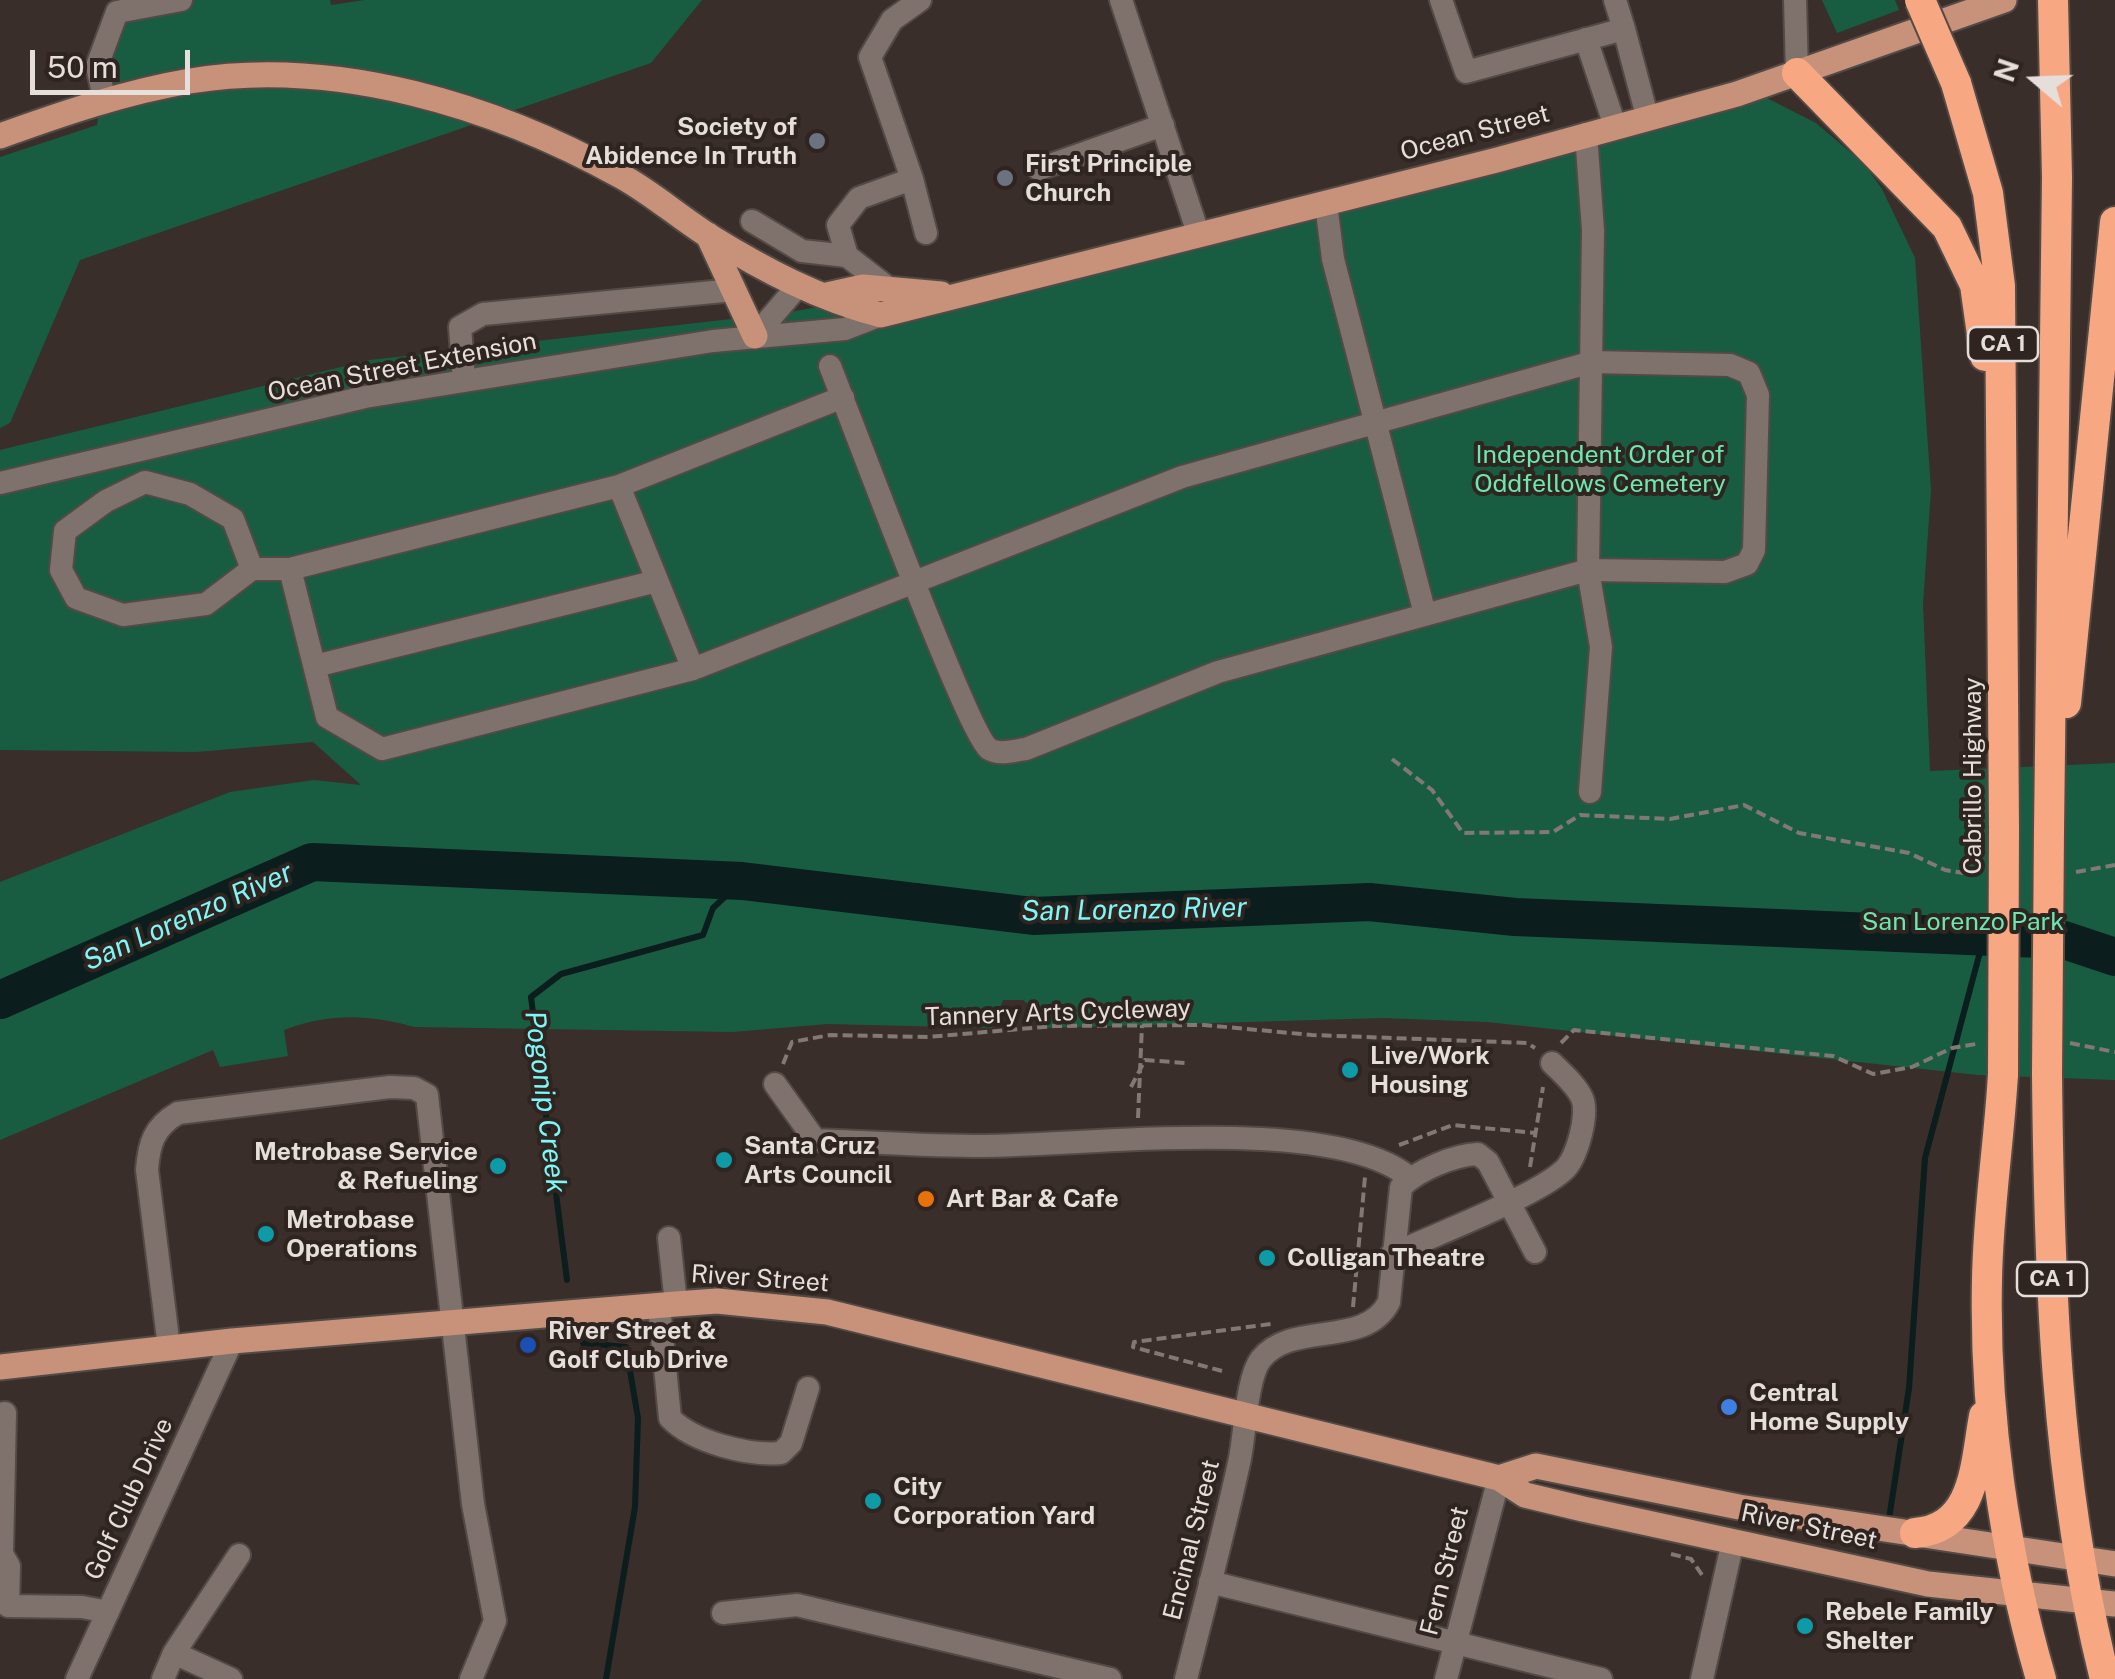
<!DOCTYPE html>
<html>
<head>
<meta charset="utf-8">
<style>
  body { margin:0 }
  #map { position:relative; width:2115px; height:1679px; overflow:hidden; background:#392e29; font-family:"Public Sans",sans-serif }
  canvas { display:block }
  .north { position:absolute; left:1985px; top:30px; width:100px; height:100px; -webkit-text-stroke:8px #2f241f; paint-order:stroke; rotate:289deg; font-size:28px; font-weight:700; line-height:40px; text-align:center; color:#e5dedb }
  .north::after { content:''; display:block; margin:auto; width:35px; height:45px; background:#e5dedb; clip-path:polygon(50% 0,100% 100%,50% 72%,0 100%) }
  .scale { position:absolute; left:30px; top:50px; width:160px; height:45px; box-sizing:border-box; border:5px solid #e5dedb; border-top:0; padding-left:12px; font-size:30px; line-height:35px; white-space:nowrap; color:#e5dedb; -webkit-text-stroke:8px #2f241f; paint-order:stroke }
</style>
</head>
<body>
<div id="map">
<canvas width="2115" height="1679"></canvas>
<div class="north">N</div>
<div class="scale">50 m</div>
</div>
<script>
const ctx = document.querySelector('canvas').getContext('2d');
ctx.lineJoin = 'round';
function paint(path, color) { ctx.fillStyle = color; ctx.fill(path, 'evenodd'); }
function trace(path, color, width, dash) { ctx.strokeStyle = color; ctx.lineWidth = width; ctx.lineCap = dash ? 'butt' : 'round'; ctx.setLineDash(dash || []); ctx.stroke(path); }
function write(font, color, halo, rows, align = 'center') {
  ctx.font = font + ' "Public Sans",sans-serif'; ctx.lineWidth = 8; ctx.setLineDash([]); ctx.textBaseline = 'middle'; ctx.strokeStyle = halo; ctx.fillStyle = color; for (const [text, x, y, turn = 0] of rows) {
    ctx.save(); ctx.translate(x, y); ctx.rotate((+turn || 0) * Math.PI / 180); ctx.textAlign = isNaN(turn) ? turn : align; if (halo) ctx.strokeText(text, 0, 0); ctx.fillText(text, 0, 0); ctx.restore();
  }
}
paint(new Path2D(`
  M117,0h213l1,5 34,-5h337l-51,63 -571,197 -70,163 -10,5v-271l97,-32z
  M1822,0h73l4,10 -62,23z
  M1753,91l63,32 48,41 18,25 33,69 16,232 -8,114 7,167 185,-8v317l-137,-5 -491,-53 -105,-4 -338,10 -2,-13 -19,-15h-20l-11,28 -164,-4 -96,8 -318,-5c-46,-13 -85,-14 -130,3l4,26 -68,11 -7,-17 -213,90v-258l230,-90 84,-12 47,5 -48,-43 -117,10 -196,-2v-300l370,-90 414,-47 242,-43z`), '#185d41');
trace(new Path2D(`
  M567,1280l-36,-283 30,-23 142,-39 10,-27 29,-27
  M583,1343l43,4 12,71 -3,89 -29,172
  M1889,1519l20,-131 16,-230 59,-221`), '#0c1d1d', 6);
trace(new Path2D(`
  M0,1000l312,-138 430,19 291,35 336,-14 146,15 549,23 51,17`), '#0c1d1d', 38);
const minor = new Path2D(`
  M920,0l-28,20 -22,37 42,122 14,54
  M1121,0l78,236
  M1441,0l25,72 158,-43 -9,-29
  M1795,0l2,73
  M1624,29l23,87
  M1586,39l29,87
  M105,102l-8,-36 20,-54 64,-12
  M1586,134l7,96 -5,340 13,77 -11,145
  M1039,169l124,-44
  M1326,204l7,55 92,355
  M752,221l50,30 45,5 40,31
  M847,256l-9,-31 21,-27 53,-19
  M755,336l42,-49
  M464,381l-4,-54 23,-13 251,-24
  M0,483l365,-86 348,-56 132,-12 36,-14
  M619,486l74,183
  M252,569l-19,-50 -43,-25 -45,-12 -39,19 -41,30 -4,39 15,28 47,17 83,-11 46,-35h38l329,-83 224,-89
  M290,569l37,148 55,32 311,-80 489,-192 410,-115 138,3 19,8 9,22 -4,155 -7,14 -22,8 -137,-2 -370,102 -192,77c-11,1 -26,7 -37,0 -21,-15 -139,-333 -159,-383
  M315,666l342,-85
  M775,1084l40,56c56,2 112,6 168,6 102,0 350,-33 427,32
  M669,1238l7,66
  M1391,1255c40,-19 144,-58 173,-85 13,-12 25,-56 18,-72 -6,-13 -20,-25 -30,-35
  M659,1306l11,112c23,24 78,38 111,35l10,-10 17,-55
  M169,1347l-22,-177c2,-27 7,-43 31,-57l212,-26 24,1 13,7 46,409 22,117 -24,58
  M0,1414l5,-1 -3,141 7,12 -1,40 74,1 26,5
  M1210,1582l391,97
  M723,1613l74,-8 313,74
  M174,1653l65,-98
  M77,1679l155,-338
  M163,1679l11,-26 57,26
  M1186,1679c18,-72 37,-143 53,-216 6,-25 7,-85 22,-104 31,-39 104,-10 128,-57l12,-115c17,-17 53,-32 77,-33l10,8 47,90
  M1446,1679l53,-201
  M1702,1679l31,-138`);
const major = new Path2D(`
  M0,136c61,-22 125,-44 190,-55 146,-24 305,25 431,95 31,17 58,41 88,60 55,34 110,63 172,79l616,-155 240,-66 267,-94
  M708,235l47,101
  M827,295l36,-8 78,7
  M0,1367l232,-26 444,-37 41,-3 110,11 672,166 26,17 58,14 345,75 187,20
  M1499,1478l37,-12 203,41 376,57`);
const highway = new Path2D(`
  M1797,73l150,154 28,58 10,71
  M1956,83l32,110 12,93 4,543
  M2066,703l49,-481
  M2049,830l8,-653 -4,-177
  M2047,1073c2,204 8,407 58,606
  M2003,1074c-4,69 -15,137 -16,206 -3,132 17,272 54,399
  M1915,1533c61,-5 60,-69 69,-117`);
trace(minor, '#534a46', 26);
trace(major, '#534a46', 29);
trace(highway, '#534a46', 34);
trace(new Path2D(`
  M1392,759l40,31 31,43 90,-1 27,-17 90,4 74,-14 55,28 110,20 36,17 31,5
  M2076,872l39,-7
  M1561,1043l13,-13 259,26 40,18 39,-7 40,-19 24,-4
  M2070,1043l45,9
  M783,1064l9,-22 38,-7 98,2 127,-11 149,-1 108,10 215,8 8,5
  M1138,1118l4,-93
  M1399,1145l54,-20 82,8
  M1530,1167l13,-80
  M1353,1307l12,-130
  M1222,1371l-89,-24 1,-5 137,-18
  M1671,1554l20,5 11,16`), '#827974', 4, [10, 5]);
trace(minor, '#7f726c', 22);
trace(major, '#c79279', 25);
trace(highway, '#f7a782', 30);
const highwayBridge = new Path2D(`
  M1920,0l36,83
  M2047,1073l2,-243
  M2003,1074l1,-245`);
trace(highwayBridge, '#534a46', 34, []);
trace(new Path2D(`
  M1131,1087l14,-27 41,3`), '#827974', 4, [10, 5]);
trace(highwayBridge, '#f7a782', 30);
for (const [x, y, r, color] of [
  [817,141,10,"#6b7280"],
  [1005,178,10,"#6b7280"],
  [1350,1070,10,"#0f9aa8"],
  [724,1160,10,"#0f9aa8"],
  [498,1166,10,"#0f9aa8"],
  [926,1199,10,"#e8710a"],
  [266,1234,10,"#0f9aa8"],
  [1267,1258,10,"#0f9aa8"],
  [528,1345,10,"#1a4fb4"],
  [1729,1407,10,"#3f7fe0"],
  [873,1501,10,"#0f9aa8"],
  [1805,1626,10,"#0f9aa8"]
]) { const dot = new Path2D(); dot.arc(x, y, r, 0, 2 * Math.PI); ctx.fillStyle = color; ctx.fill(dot); trace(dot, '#2f241f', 4); }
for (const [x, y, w] of [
  [2003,344,70],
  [2052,1279,70]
]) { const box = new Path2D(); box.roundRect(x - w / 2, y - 17, w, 34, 8); ctx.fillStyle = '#2f241f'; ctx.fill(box); trace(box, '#e5dedb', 2.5); }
write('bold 22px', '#e5dedb', null, [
  ["CA 1",2003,344],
  ["CA 1",2052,1279]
]);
write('bold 25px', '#e5dedb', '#2f241f', [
  ["Society of",797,127,"right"],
  ["Abidence In Truth",797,156,"right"],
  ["First Principle",1025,164],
  ["Church",1025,193],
  ["Live/Work",1370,1056],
  ["Housing",1370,1085],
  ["Santa Cruz",744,1146],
  ["Arts Council",744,1175],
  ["Metrobase Service",478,1152,"right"],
  ["& Refueling",478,1181,"right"],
  ["Art Bar & Cafe",946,1199],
  ["Metrobase",286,1220],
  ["Operations",286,1249],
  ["Colligan Theatre",1287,1258],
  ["River Street &",548,1331],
  ["Golf Club Drive",548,1360],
  ["Central",1749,1393],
  ["Home Supply",1749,1422],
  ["City",893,1487],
  ["Corporation Yard",893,1516],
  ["Rebele Family",1825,1612],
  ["Shelter",1825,1641]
], 'left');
write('25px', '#e5dedb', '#2f241f', [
  ["Ocean Street",1475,133,-15],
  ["Ocean Street Extension",402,367,-11],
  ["Cabrillo Highway",1973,776,-90],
  ["Tannery Arts Cycleway",1058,1013,-2],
  ["River Street",760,1279,4],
  ["Golf Club Drive",129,1499,-65],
  ["River Street",1809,1527,12],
  ["Encinal Street",1192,1540,-76],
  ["Fern Street",1445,1571,-76]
]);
write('25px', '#6ae8af', '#2f241f', [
  ["Independent Order of",1600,455],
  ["Oddfellows Cemetery",1600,484],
  ["San Lorenzo Park",1963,922]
]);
write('italic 28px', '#7cf8f9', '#2f241f', [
  ["San Lorenzo River",1134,910,-1],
  ["San Lorenzo River",188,917,-24],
  ["Pogonip Creek",545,1102,83]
]);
</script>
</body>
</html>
